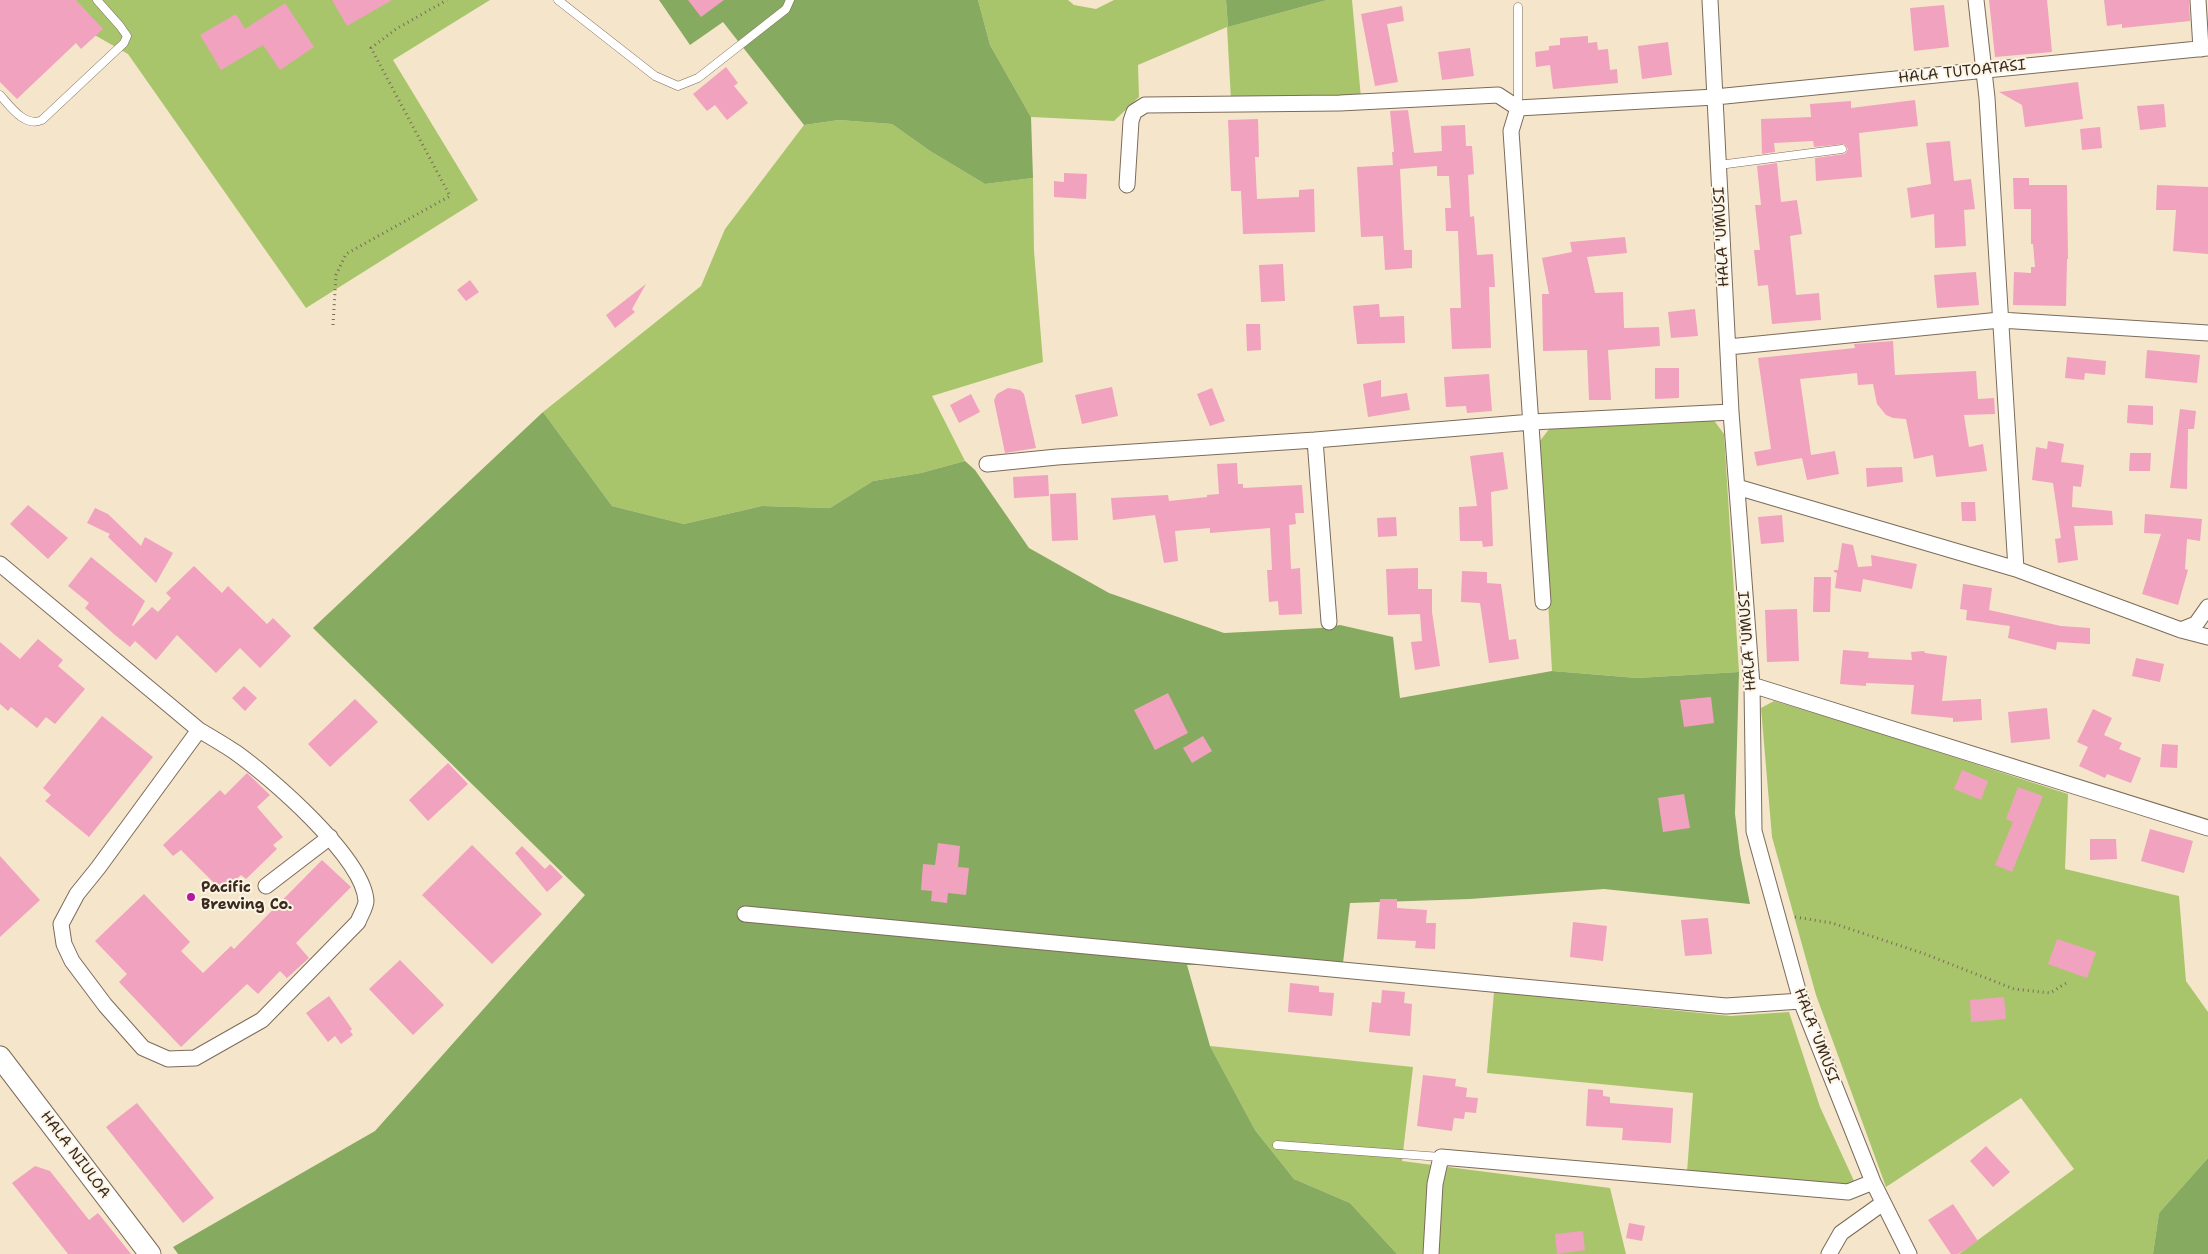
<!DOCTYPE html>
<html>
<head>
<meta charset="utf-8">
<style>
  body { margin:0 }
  canvas { display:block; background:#f5e5ca }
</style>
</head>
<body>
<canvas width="2208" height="1254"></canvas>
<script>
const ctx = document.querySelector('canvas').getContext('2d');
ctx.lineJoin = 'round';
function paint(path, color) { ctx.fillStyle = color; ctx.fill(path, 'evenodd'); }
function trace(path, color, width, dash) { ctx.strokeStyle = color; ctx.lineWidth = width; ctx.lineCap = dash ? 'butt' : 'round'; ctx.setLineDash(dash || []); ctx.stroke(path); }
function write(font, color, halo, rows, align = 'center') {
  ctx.font = font + ' "Shantell Sans",sans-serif'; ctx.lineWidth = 4; ctx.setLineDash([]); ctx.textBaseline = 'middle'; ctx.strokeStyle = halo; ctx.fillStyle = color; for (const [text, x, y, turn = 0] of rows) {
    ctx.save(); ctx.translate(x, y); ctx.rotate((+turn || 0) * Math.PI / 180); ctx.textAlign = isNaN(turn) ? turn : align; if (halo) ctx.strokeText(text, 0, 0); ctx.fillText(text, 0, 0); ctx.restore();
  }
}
paint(new Path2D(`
  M33,0h457l-97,60 85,140 -172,108 -178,-254z
  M978,0h90l6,5 22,4 18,-9h112l2,27 99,-27h25l9,98 -130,2 -4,-73 -89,38 1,32 -25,24 -83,-4 -41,-72z
  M839,120l53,4 38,27 55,33 48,-6 1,73 9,111 -111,34 33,65 -44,12 -48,8 -43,27 -68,-2 -78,18 -72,-18 -69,-94 158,-126 24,-57 79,-104z
  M1713,419l11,15 15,238 -102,6 -85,-7 -13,-229 11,-14z
  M1774,701l96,29 198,64 -3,75 114,27 7,85 22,31v146l-49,55 -6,41h-194l115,-85 -53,-71 -135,89 -70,-192 -44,-158 -11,-129z
  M1494,992l236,24 59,-4 31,95 34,74 -14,6 -153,-15 6,-79 -206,-20z
  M1210,1046l203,21 -11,94 208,27 16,66h-229l-47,-51 -56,-24 -39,-49z`), '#a9c56c');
paint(new Path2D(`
  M659,0h319l12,45 41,72 2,61 -48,6 -55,-33 -38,-27 -53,-4 -35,5 -81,-103 -33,23z
  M1226,0h101l-99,27z
  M543,412l69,94 72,18 78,-18 68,2 43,-27 48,-8 44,-12 10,9 54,78 80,45 115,40 97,-5 19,-3 53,12 7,61 152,-27 85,7 102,-6 -4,142 5,40 10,50 -146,-15 -134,10 -120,4 -7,60 -156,2 23,81 45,84 39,49 56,24 47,51h-1219l-5,-7 202,-116 210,-236 -272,-267z
  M2208,1158v96h-55l6,-41z`), '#86aa60');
paint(new Path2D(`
  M0,0h76l27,29 -22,20 -5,-6 -59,56 -17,-17z
  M332,0h60l-45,26z
  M688,0h36l-23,17z
  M1989,0h58l5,52 -57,5z
  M2104,0h85l1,21 -68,7v-4l-15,2z
  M285,3l29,44 -34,23 -17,-25 -42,25 -21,-35 36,-21 9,15z
  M1944,5l5,42 -35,4 -4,-43z
  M1402,6l2,15 -17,3 11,58 -23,4 -14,-72z
  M1588,36v7l9,-1 1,8 10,-1 2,21 7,-1 1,14 -65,6 -3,-24 -14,2 -1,-15 14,-2v-4l11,-1v-7z
  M1668,42l4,33 -30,4 -4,-33z
  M1470,48l4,28 -32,4 -4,-28z
  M726,67l12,16 -4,3 14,17 -21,17 -12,-15 -8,6 -14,-17z
  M2078,82l5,37 -58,8 -3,-22 -23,-13z
  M1915,100l3,26 -59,7 3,44 -46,4 -1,-23 30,-4 3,-5 -4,-5 -30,3 -1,-6 -39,2 1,9 -13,2 -1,-35 50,-2 -1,-13 41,-3v7z
  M2164,104l2,23 -26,3 -3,-24z
  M1408,110l6,43 28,-2 -1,-25 24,-1 1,21h6l2,28 -6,1 2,42 4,-1 3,39 16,-1 2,33h-6l2,61 -39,1 -2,-41h11l-3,-77h-12l-1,-23h6l-2,-32h-12v-10l-37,3 4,81h8v18l-27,2 -2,-34 -22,1 -4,-70 36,-2 -1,-13h2l-4,-41z
  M1258,119l1,38h-4l2,42 42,-2v-7l15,-1 1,43 -72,2 -2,-43h-10l-3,-71z
  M2100,127l2,21 -20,2 -2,-21z
  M1950,141l4,40 17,-2 4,30 -11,1 2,36 -31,2 -1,-34 -23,4 -4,-30 24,-4 -5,-41z
  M1777,163l4,39 16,-2 5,34 -12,2 6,59 23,-2 2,27 -49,4 -4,-39 -10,1 -4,-36h6l-5,-45h6l-4,-39z
  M1064,173l23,1 -1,25 -32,-2v-16l10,1z
  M2013,178h16v7h38l1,74h-1l-1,47 -53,-1 1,-33 17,1v-6h4l-2,-23h-2v-35h-17z
  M2157,185l51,2v67l-35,-3 3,-41h-20z
  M1625,237l2,16 -40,4 8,36 28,-1 1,36 35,-1 1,19 -52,4 3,50h-22l-2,-50 -44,1 -1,-57h7l-7,-36 30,-6 -2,-10z
  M1283,264l2,37 -24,1 -2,-37z
  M1976,272l3,33 -42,3 -3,-33z
  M470,280l9,12 -13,9 -9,-11z
  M646,284l-14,25 3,3 -20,16 -9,-13z
  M1379,304l1,13 24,-1 1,27 -48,1 -4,-38z
  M1695,309l3,27 -27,2 -3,-26z
  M1246,324h14l1,26 -14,1z
  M1893,341l2,34 81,-4 2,28 16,-1 1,16 -31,1 5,32 14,-3 4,27 -51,6 -3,-22 -19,4 -8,-40 -13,-1 -7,-3 -9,-11 -4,-20 -15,1 -1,-12 -57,6 11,76 24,-4 4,23 -32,6 -5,-22 -45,8 -3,-14 17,-3 -13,-91 97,-10 -1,-4z
  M2147,350l53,5 -3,28 -52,-5z
  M2067,357l39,4 -1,14 -20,-2 -1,7 -19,-2z
  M1655,368h24v30l-24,1z
  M1489,374l3,37 -25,2 -1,-7 -20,1 -2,-30z
  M1381,380v17l26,-4 3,17 -42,7 -5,-33z
  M1112,387l6,29 -36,8 -7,-29z
  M1008,388l12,2 4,4 12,54 -31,5 -11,-53 3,-6z
  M1212,388l13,33 -15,5 -13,-32z
  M971,394l9,18 -21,11 -9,-18z
  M2128,405l25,1v19l-26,-2z
  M2180,409l16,2 -2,18h-6l-1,60 -17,-1z
  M2048,441l16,3 -3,18 23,3 -3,22 -8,-1 -1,21 40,4 1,14 -39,1 4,34 -20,3 -3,-24 6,-1 -8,-55 -21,-3 4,-33 11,2z
  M1503,452l5,37 -17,3 2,54 -10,1 -1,-6h-22l-1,-34 18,-1 -7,-50z
  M2130,453h21l-1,18h-21z
  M1237,463l1,21h5v4l59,-3 2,28h-9l1,11 -7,1 2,44 9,-1 2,46 -23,1 -1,-14 -9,1 -2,-32h5l-2,-42 -60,5v-5l-35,3 3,30 -14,2 -9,-48 -42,5 -2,-22 57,-3 1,6 38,-4v-2l12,-1 -2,-30z
  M1902,467l1,15 -36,5 -1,-19z
  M1048,475l1,21 -35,2 -1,-21z
  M1076,493l2,47 -26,1 -2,-47z
  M1961,502h14l1,19h-14z
  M28,505l40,33 -20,21 -38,-35z
  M95,508l13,6 33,32 4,-9 28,16 -17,30 -48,-46 2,-3 -23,-11z
  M2145,514l57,5 -2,22 -13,-2 -2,30 3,1 -10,35 -36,-11 19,-60 -17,-1z
  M1782,515l2,27 -23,2 -3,-27z
  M1396,517l1,19 -19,1 -1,-19z
  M1842,543l11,2 5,22 14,-1 -1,-11 46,9 -5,25 -49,-10 -2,13 -26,-4 2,-15 -3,-1v-2h4z
  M91,557l54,44 -13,24 1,1 19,-19 6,5 13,-14 -5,-5 28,-27 28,27 6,-7 39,38 6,-6 18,18 -31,32 -20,-20 -24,25 -39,-38 -21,25 -21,-19 -5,6 -15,-12 -30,-27 4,-5 -21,-17z
  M1418,568v21h14v23l8,54 -25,4 -4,-28 11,-1 -2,-27 -32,1 -2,-46z
  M1462,571l25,1v11l14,1 8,56 7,-1 3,20 -30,4 -9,-60 -19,-1z
  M1814,577h17l-1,35h-17z
  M1963,584l29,4 -3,22 72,16 29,2v16l-33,-2 -1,8 -48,-12 2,-12 -44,-6 1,-10 -7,-1z
  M1797,609l2,52 -32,1 -2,-52z
  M38,639l25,21 -5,6 27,23 -30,35 -9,-7 -9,11 -26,-21 -3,4 -8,-7v-62l20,17z
  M1843,650l26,2 -1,6 44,2 -1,-8 13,-1 1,2 22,3 -5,45 39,-2 1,21 -29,2v-4l-42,-4 3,-29 -48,-2v3l-26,-2z
  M2136,658l28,6 -4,18 -28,-6z
  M244,686l13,12 -12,13 -13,-13z
  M1168,693l20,40 -33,17 -21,-40z
  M1711,697l3,26 -30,4 -4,-27z
  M355,699l23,23 -48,45 -22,-23z
  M2047,708l3,31 -39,4 -3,-31z
  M2093,709l19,9 -8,17 18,8 -3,6 22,9 -10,25 -24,-9 -2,4 -26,-12 9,-19 -11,-5z
  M102,716l51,41 -64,80 -44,-36 6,-6 -8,-7z
  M1203,736l9,15 -20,12 -9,-15z
  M2162,744l16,1 -1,23 -17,-1z
  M448,763l20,21 -40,37 -19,-21z
  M1962,770l26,11 -7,19 -27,-11z
  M247,773l23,22 -13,12 26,30 -10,8 4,4 -31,30 -5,-4 -18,17 -42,-42 -8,6 -10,-11 57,-55 5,5z
  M2018,787l25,9 -31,76 -17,-7 18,-43 -7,-3z
  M1684,794l6,34 -27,4 -5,-34z
  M2150,829l43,12 -9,32 -43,-12z
  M2090,839h26l1,20 -27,1z
  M938,843l22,3 -2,21 11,1 -3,27 -18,-2 -1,10 -16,-2 1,-10 -11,-1 2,-26 12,1z
  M472,845l70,69 -50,50 -70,-69z
  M522,846l23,23 5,-5 13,13 -16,15 -32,-39z
  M0,856l40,44 -40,37z
  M322,860l29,27 -55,56 13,15 -22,20 -7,-7 -22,23 -11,-10 -66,63 -62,-65 8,-8 -32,-33 49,-47 46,48 -9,9 22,22 28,-27 3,3z
  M1380,899h17v9l30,2 -1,13h10l-1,26 -20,-1 1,-7 -39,-2z
  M1708,918l4,36 -27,2 -4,-36z
  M1573,922l34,4 -4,35 -33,-4z
  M2057,939l39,13 -9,26 -39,-14z
  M400,960l44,45 -31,30 -44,-46z
  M1290,983l29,3v6l15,1 -2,23 -44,-4z
  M1382,990l23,2 -1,11 8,1 -2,32 -41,-4 3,-30 9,1z
  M329,996l23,33 -2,2 3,4 -12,9 -6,-8 -7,6 -22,-29z
  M2004,997l2,22 -35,3 -1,-22z
  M1423,1075l33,4 -1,7 12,2 -1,9 12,1 -2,15 -11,-1 -1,7 -10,-1 -2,13 -35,-5z
  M1588,1089l15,1v6l7,1v6l63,5 -2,35 -49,-3 1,-12 -37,-2z
  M137,1103l77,95 -31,25 -77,-96z
  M1986,1146l24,26 -17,15 -23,-26z
  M35,1166l15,5 39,49 9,-7 33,41h-63l-56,-71z
  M1953,1204l25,37 -20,13h-7l-23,-34z
  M1629,1223l16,3 -3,15 -16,-3z
  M1583,1231l2,19 -28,4 -2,-20z`), '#f1a2bf');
const lane = new Path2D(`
  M558,0l97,76 23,10 20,-8 88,-69 4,-9
  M0,95c10,11 25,33 42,25l82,-77 3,-7 -7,-10 -23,-26
  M1518,107v-100
  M1719,165l123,-16
  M1277,1145l164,12`);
const street = new Path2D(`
  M1710,0l21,412 21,273 2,146 47,170 72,181 36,72
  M2198,0l3,49
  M1127,185l4,-64 3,-9 11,-7 195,-2 158,-8 20,13
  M1728,347l272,-27 208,13
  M1315,440l14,182
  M987,464l70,-7 258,-17 217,-18 199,-10
  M1737,487l279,82 -29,-471 -11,-98
  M0,564l199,166c12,7 24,14 36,22 34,24 129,106 131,149 0,6 -6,15 -8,21l-96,98 -67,38 -27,1 -25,-11 -38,-43 -33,-44 -8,-17 -3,-20 16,-30 21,-26 101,-138
  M2016,569l165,61 27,7
  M1543,602l-32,-471 7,-23 197,-11 493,-49
  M2181,630l15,-6 12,-17
  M1752,685l456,143
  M266,886l64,-49
  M745,914l981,92 75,-5
  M1431,1254l4,-70 6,-27 407,35 25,-10
  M1829,1254l12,-21 42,-30`);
const secondary = new Path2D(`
  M0,1057l150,197`);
trace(lane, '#7c6b5a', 9);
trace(street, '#7c6b5a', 17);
trace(secondary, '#7c6b5a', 23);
trace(new Path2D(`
  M333,325l3,-50 10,-21 104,-58 -79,-148 25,-19 51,-29
  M1795,917l37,6 93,31 89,35 36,4 18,-11`), '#7c6b5a', 3, [1, 4]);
trace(lane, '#fff', 8);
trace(street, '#fff', 15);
trace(secondary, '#fff', 21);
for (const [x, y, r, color] of [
  [191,897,5,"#b5179e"]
]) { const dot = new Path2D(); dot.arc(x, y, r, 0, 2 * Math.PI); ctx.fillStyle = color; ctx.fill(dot); trace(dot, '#fcf5e5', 2); }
write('15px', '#3b2a1e', '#fcf5e5', [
  ["HALA TUTOATASI",1962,72,-6],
  ["HALA 'UMUSI",1722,237,-93],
  ["HALA 'UMUSI",1748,641,-94],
  ["HALA 'UMUSI",1816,1036,69],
  ["HALA NIULOA",75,1155,53]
]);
write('bold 15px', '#3b2a1e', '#fcf5e5', [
  ["Pacific",201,888],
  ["Brewing Co.",201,905]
], 'left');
</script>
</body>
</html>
